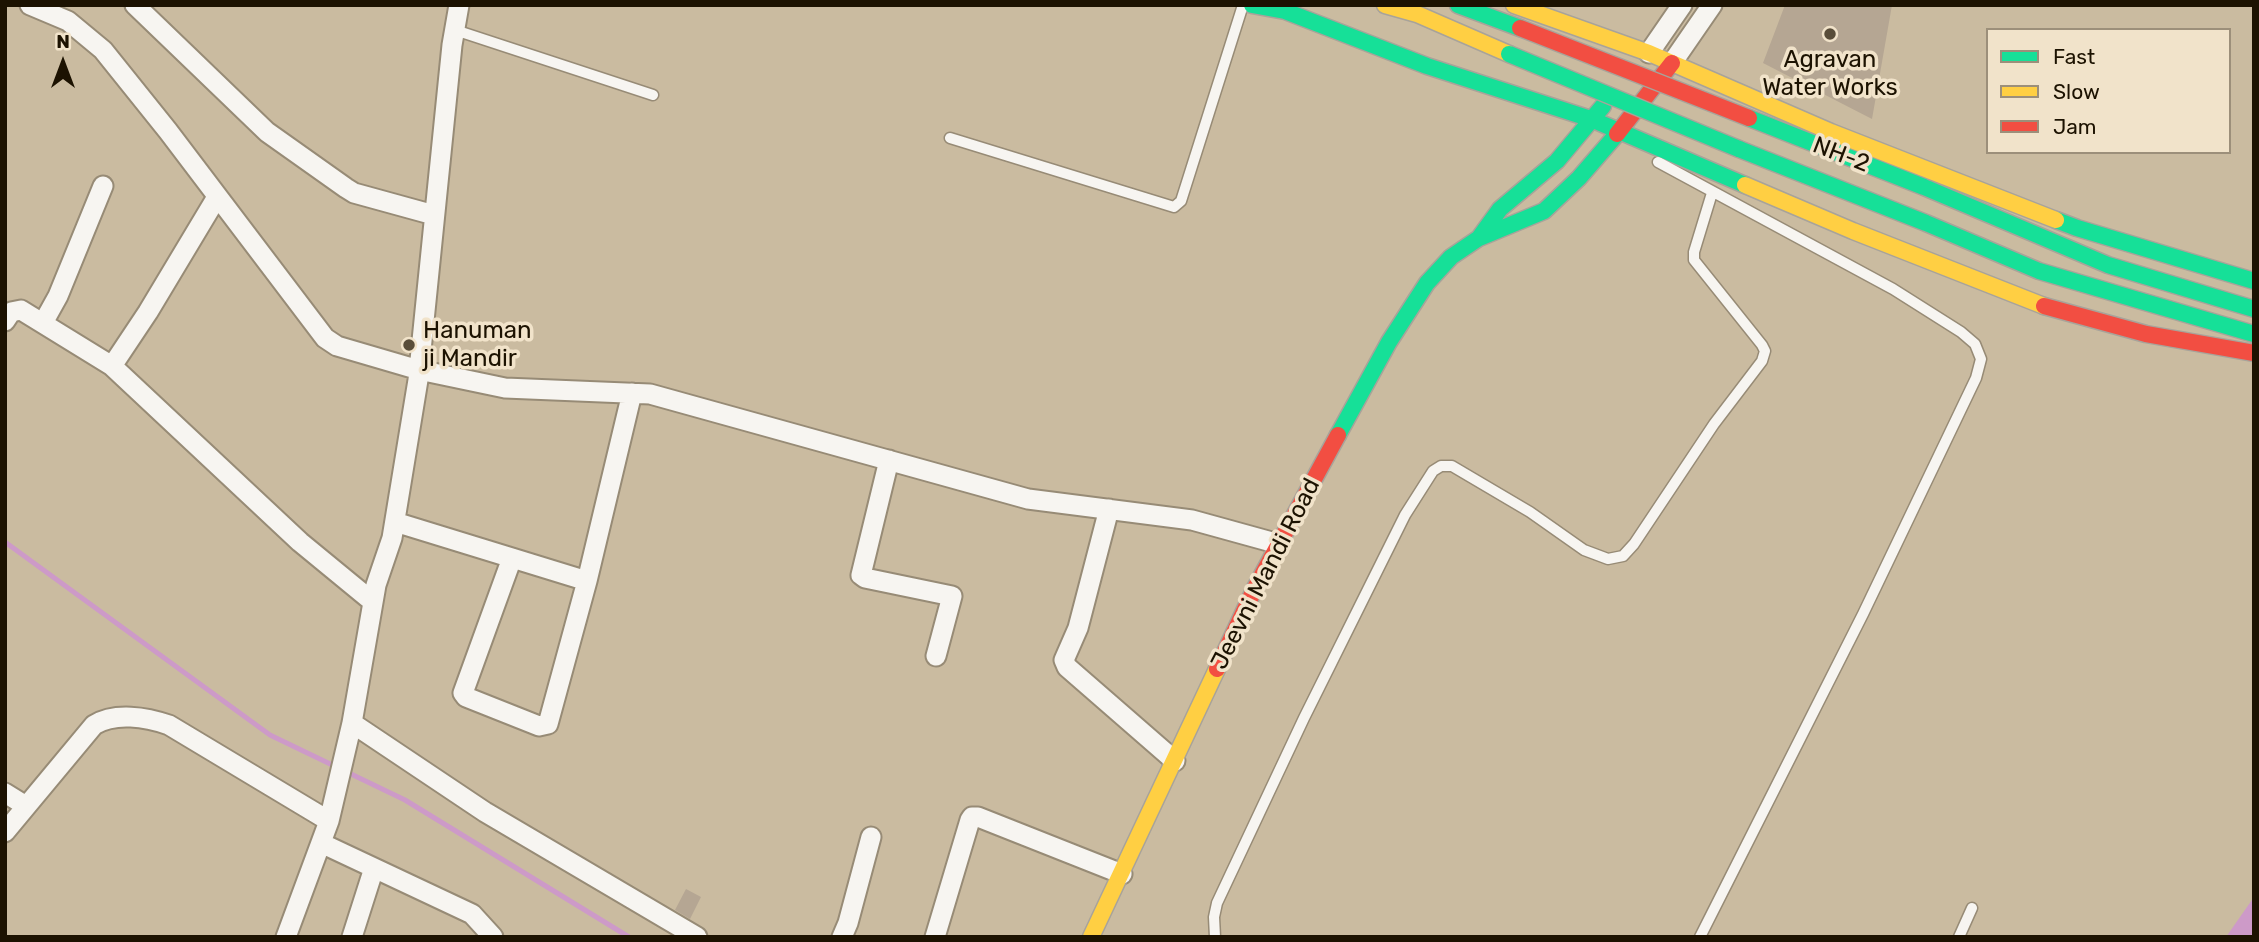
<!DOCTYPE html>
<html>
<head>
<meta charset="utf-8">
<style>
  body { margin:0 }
  #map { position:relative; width:2259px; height:942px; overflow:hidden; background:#cabba0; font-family:Rubik,sans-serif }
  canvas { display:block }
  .frame { position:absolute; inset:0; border:7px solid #1c1201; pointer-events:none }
  .legend { position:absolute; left:1986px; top:28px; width:245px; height:126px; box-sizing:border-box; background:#f1e3ca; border:2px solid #9c8f7a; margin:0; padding:9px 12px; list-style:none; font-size:21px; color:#1c1201 }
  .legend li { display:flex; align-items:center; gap:14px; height:35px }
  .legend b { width:35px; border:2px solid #9c8f7a }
  .north { position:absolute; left:28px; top:28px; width:70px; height:70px; -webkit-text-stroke:5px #f1e3ca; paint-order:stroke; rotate:0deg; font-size:19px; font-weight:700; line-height:28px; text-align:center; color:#1c1201 }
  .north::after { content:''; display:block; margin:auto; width:24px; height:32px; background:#1c1201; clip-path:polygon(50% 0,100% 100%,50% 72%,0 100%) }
</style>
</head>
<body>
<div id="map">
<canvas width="2259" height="942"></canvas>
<div class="frame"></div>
<ul class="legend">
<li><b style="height:9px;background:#16e098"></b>Fast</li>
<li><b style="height:9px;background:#ffcf43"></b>Slow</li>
<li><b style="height:9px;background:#f24e42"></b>Jam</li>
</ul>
<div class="north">N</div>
</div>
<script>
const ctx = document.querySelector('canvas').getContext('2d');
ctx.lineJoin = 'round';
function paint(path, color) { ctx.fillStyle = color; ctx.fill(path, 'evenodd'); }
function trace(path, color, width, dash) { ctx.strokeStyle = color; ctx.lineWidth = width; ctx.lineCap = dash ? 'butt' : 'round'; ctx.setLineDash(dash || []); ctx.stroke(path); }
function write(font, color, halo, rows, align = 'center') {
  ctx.font = font + ' Rubik,sans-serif'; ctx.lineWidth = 7; ctx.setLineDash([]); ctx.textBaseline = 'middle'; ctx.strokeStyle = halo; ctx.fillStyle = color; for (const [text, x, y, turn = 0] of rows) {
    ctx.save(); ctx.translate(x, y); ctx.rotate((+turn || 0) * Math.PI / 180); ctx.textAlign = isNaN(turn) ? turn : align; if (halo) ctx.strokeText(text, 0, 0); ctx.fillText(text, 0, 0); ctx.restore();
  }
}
paint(new Path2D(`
  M2254,897v40h-28z`), '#cd9ac8');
trace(new Path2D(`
  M5,542l265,193 135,65 224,137`), '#cd9ac8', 5);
paint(new Path2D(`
  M1785,5h107l-20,114 -109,-56z
  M686,889l15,8 -11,22 -15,-9z`), '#b5a693');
const lane = new Path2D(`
  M455,30l198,65
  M950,138l224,69 7,-6 62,-196
  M1658,162l235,127 68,43 14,12 6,15 -5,19 -113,236 -163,323
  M1215,937l-1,-20 3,-14 87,-185 101,-203 28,-44 8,-5h11l78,46 54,38 24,9 15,-3 11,-12 80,-120 48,-63 3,-10 -3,-6 -68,-85v-8l18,-59
  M1959,937l13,-29`);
const street = new Path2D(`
  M30,5l38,16 35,29 65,81 157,207 12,8 82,24 86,18 145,6 378,105 164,21 87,24
  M135,5l132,127 79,56 8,5 80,22
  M1649,53l33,-48
  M1672,63l40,-58
  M5,321l6,-9 10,-2 91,56 188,176 73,60
  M43,323l15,-27 45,-110
  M112,366l36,-54 69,-115
  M889,460l-28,115 4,3 87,18 -16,60
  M1109,509l-31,119 -14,32 3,7 108,94
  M395,522l192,59 45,-188
  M512,558l-49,135 3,4 73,29 9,-2 39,-143
  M352,723l133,89 212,125
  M5,793l21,13
  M5,832l89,-107c21,-13 52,-8 75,0l160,96
  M321,843l151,71 21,23
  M286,937l43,-116 23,-98 24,-138 16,-47 26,-158 34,-335 7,-40
  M352,937l22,-69
  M842,937l6,-14 23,-86
  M935,937l35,-117 2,-3h6l144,57`);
const fast = new Path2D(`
  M1252,5l33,6 142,55 164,53 154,66
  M1458,5l62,23
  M1749,118l175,69 184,78 146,44
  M1739,149l187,74 113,48 215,63
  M2056,220l21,8 177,53
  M1479,238l21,-29 57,-48 46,-55
  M1338,435l51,-93 38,-59 24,-26 28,-19 65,-27 35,-33 38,-44`);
const slow = new Path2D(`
  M1385,5l32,9 92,40
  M1514,5l135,48 182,79 225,88
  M1745,185l108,46 191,75
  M1091,937l126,-268`);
const jam = new Path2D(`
  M1617,134l55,-71
  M2044,306l102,28 108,19
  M1217,669l38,-81 83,-153`);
trace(lane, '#978b76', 13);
trace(street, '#978b76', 23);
trace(fast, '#a8a39a', 19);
trace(slow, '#a8a39a', 19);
trace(jam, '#a8a39a', 19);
trace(lane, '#f7f5f1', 10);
trace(street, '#f7f5f1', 19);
trace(fast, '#16e098', 16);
trace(slow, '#ffcf43', 16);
trace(jam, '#f24e42', 16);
const fastBridge = new Path2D(`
  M1509,54l230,95`);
const jamBridge = new Path2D(`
  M1520,28l229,90`);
trace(fastBridge, '#a8a39a', 19, []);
trace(jamBridge, '#a8a39a', 19, []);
trace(fastBridge, '#16e098', 16);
trace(jamBridge, '#f24e42', 16);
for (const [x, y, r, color] of [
  [1830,34,7,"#594d39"],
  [409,345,7,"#594d39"]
]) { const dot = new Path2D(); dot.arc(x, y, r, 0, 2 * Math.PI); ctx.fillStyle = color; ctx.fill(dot); trace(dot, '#f1e3ca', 2.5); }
write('24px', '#1c1201', '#f1e3ca', [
  ["Agravan",1830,60],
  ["Water Works",1830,88],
  ["Hanuman",423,331,"left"],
  ["ji Mandir",423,359,"left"]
]);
write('24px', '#1c1201', '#f1e3ca', [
  ["NH-2",1841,155,21],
  ["Jeevni Mandi Road",1266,574,-63]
]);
</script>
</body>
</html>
